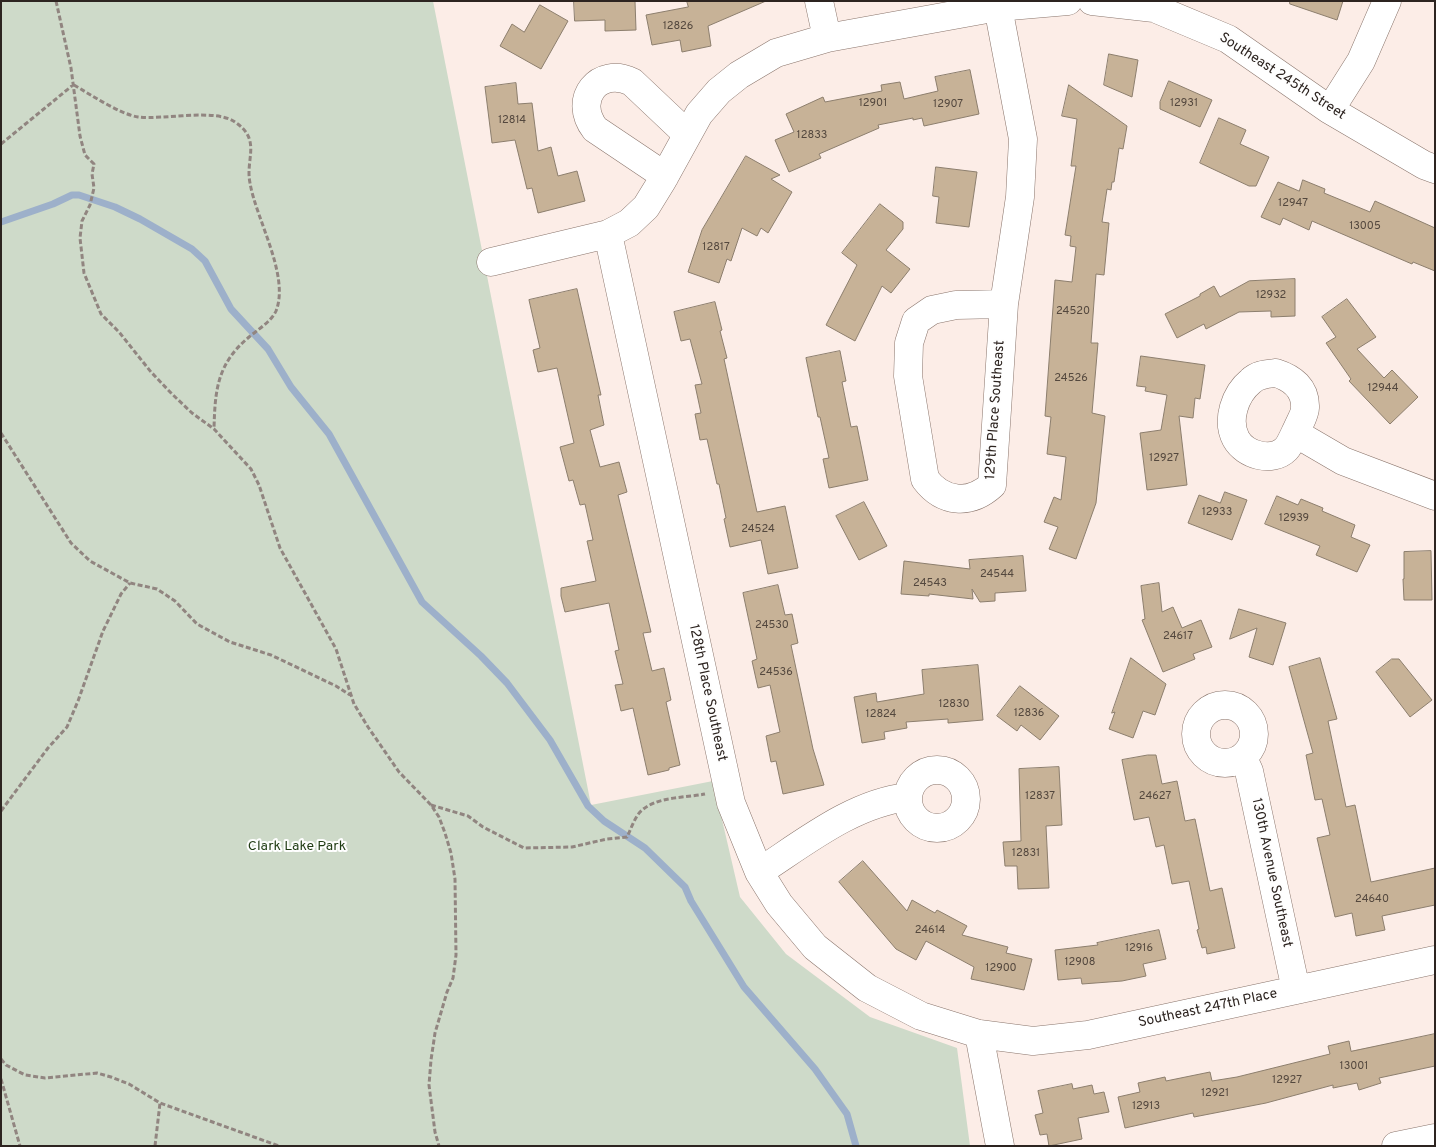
<!DOCTYPE html>
<html>
<head>
<meta charset="utf-8">
<style>
  body { margin:0 }
  #map { position:relative; width:1436px; height:1147px; overflow:hidden; background:#fcede7; font-family:Overpass,sans-serif }
  canvas { display:block }
  .frame { position:absolute; inset:0; border:2px solid #2d2420; pointer-events:none }
</style>
</head>
<body>
<div id="map">
<canvas width="1436" height="1147"></canvas>
<div class="frame"></div>
</div>
<script>
const ctx = document.querySelector('canvas').getContext('2d');
ctx.lineJoin = 'round';
function paint(path, color) { ctx.fillStyle = color; ctx.fill(path, 'evenodd'); }
function trace(path, color, width, dash) { ctx.strokeStyle = color; ctx.lineWidth = width; ctx.lineCap = dash ? 'butt' : 'round'; ctx.setLineDash(dash || []); ctx.stroke(path); }
function write(font, color, halo, rows, align = 'center') {
  ctx.font = font + ' Overpass,sans-serif'; ctx.lineWidth = 4; ctx.setLineDash([]); ctx.textBaseline = 'middle'; ctx.strokeStyle = halo; ctx.fillStyle = color; for (const [text, x, y, turn = 0] of rows) {
    ctx.save(); ctx.translate(x, y); ctx.rotate((+turn || 0) * Math.PI / 180); ctx.textAlign = isNaN(turn) ? turn : align; if (halo) ctx.strokeText(text, 0, 0); ctx.fillText(text, 0, 0); ctx.restore();
  }
}
paint(new Path2D(`
  M1,1h432l158,804 122,-24 27,116 46,57 84,63 87,31 13,98h-969z`), '#cedac9');
trace(new Path2D(`
  M1,222l52,-18 19,-9h7l36,12 25,12 52,30 13,12 26,48 37,40 23,38 38,47 93,168 59,54 26,27 43,57 38,66 16,15 41,27 40,39 6,14 53,86 71,82 32,45 9,32`), '#9db0ca', 7);
const building = new Path2D(`
  M574,1h61l1,29 -31,1v-11l-30,1z
  M687,1h79l-58,25 3,20 -29,6 -2,-12 -28,5 -6,-30 42,-8z
  M1290,1h53l-6,19 -47,-16z
  M540,5l28,16 -27,48 -41,-23 12,-22 12,8z
  M1109,54l29,6 -6,37 -28,-12z
  M970,70l9,44 -55,12 -2,-8 -9,2v-2l-35,7 1,3 -60,26 2,4 -32,14 -14,-32 19,-8 -8,-18 37,-17 2,5 57,-11 -1,-6 19,-3 4,17 34,-8 -3,-14z
  M1169,81l43,19 -12,27 -40,-18v-7z
  M516,83l2,21 14,-1 6,48 13,-4 7,29 19,-5 8,30 -47,12 -6,-25 -5,1 -12,-49 -23,3 -7,-56z
  M1069,85l58,41 -4,23 -4,-1 -5,34h-2l-1,8 -4,-1 -5,33 7,1 -5,52 -8,-1 -5,69h7l-6,70 13,3 -9,87 -20,56 -27,-10 9,-22 -14,-5 10,-25 7,3 5,-43 -19,-3 4,-37 -6,-1 10,-136 17,2 4,-35 -6,-1 1,-10 -6,-1 11,-69h-5l6,-47 -15,-3z
  M1219,118l27,12 -6,14 29,13 -13,29h-7l-49,-23z
  M746,156l34,19 -9,4 21,13 -24,41 -7,-5 -4,8 -15,-8 -11,33 -4,-2 -8,24 -31,-11 14,-42z
  M936,167l41,5 -8,55 -33,-4 3,-26 -6,-1z
  M1303,180l22,9 -1,4 46,19 5,-11 60,27v43l-22,-9 -1,2 -100,-43 -3,9 -26,-12 -3,7 -19,-8 17,-35 21,9z
  M880,204l23,18v7l-17,21 24,19 -19,24 -9,-7 -27,55 -29,-16 31,-60 -15,-12z
  M1295,279v37l-24,1v-6l-32,1 -33,17 -2,-5 -27,14 -12,-24 35,-18v-2l14,-8 6,11 29,-16z
  M577,289l24,106h-3l6,30 -14,5 10,37 19,-5 8,30 -9,3 33,137 -8,1 9,38 12,-3 7,32 -5,2 14,63 -11,3v2l-21,5 -15,-67 -12,3 -6,-26 8,-1 -8,-33 4,-1 -10,-47 -44,9 -4,-16v-8l35,-7 -9,-40 6,-1 -8,-36 -5,1 -7,-25 -4,1 -9,-34 14,-4 -17,-75 -19,4 -5,-22 7,-2 -11,-48z
  M1347,299l29,38 -19,12 27,29 8,-8 26,27 -28,27 -41,-43 2,-2 -25,-36 10,-6 -14,-20z
  M715,302l7,28 -2,1 7,27 -3,1 33,153 28,-6 13,62 -30,6 -7,-34 -31,7 -6,-28 2,-1 -7,-34h-2l-10,-45 -7,1 -5,-26 6,-1 -6,-28 7,-1 -12,-45 -9,2 -7,-29z
  M840,351l6,30 -4,1 9,45 6,-1 11,54 -39,8 -6,-29 6,-1 -9,-41h-2l-12,-59z
  M1141,356l64,9 -5,34 -5,-1 -2,20 -14,-2 8,69 -40,5 -7,-57 21,-3 6,-35 -22,-4 1,-4 -9,-1z
  M1225,492l22,8 -15,40 -44,-17 11,-28 21,8z
  M1277,496l21,9 3,-6 22,9 -1,3 33,14 -4,12 19,8 -13,27 -41,-17 4,-9 -55,-22z
  M864,502l23,44 -28,14 -23,-44z
  M1431,551l1,49h-28l-1,-21h1v-27z
  M1023,556l3,35 -31,2v8l-15,1 -8,-13 1,10 -44,-5v2l-28,-2 3,-33 66,8 -1,-9z
  M1159,583l3,29 11,-5 9,21 19,-8 11,27 -19,7 2,5 -32,13 -21,-52 3,-1 -4,-33z
  M778,585l7,30 7,-1 6,29 -7,2 22,104 11,36 -41,9 -7,-33 -5,1 -5,-26 14,-4 -10,-47 -12,3 -6,-27 5,-2 -14,-66z
  M1239,609l47,14 -13,42 -24,-8 8,-29 -27,11z
  M1131,658l35,26 -11,31 -12,-4 -10,27 -24,-9 6,-17 -3,1z
  M1320,658l17,61 -9,2 18,86 9,-2 16,77 64,-14v37l-53,11 3,14 -29,6 -4,-23 -17,4 -18,-79 13,-3 -8,-36 -7,1 -9,-45 7,-2 -24,-86z
  M1392,659h7l33,41 -22,17 -34,-45z
  M978,665l5,55 -35,3v-4l-42,3 1,6 -23,4 1,7 -23,4 -8,-46 22,-4 1,9 47,-8 -2,-24z
  M1020,686l39,30 -19,24 -19,-15 -4,6 -20,-15z
  M1148,755h8l6,29 15,-3 8,40 10,-2 15,72 12,-3 13,60 -28,6 -1,-7 -4,1 -5,-18 2,-1 -10,-48 -17,3 -8,-39 -8,2 -7,-30 -15,3 -12,-60z
  M1059,767l3,58 -16,1 3,62 -31,1 -1,-23h-12l-2,-24 18,-1 -2,-72z
  M863,861l44,50 5,-11 23,13 2,-3 30,16 -5,9 46,12 -2,6 26,6 -8,31 -53,-11 3,-12 -48,-26 -10,19 -20,-11 -57,-67z
  M1159,930l7,29 -23,5 3,12 -24,5 -40,3 -1,-6 -23,2 -3,-30 43,-5 -1,-2z
  M1435,1034v32l-56,12 2,5 -22,7 -2,-7 -24,5v-3l-67,18 -72,14 -1,-4 -68,15 -7,-31 22,-5 -2,-9 27,-6 1,4 44,-9 2,9 25,-4 93,-23 -2,-8 21,-5 2,10z
  M1072,1084l1,5 19,-4 2,9 10,-2 5,20 -31,6 4,21 -33,7 -2,-12 -7,1 -5,-20 8,-2 -5,-22z`);
paint(building, '#c7b297');
trace(building, '#8c7e6d', 1);
const minor = new Path2D(`
  M819,1l8,37
  M1092,1l62,7 74,31 102,71 94,55 11,4
  M998,7l25,132 -3,58 -16,107 -12,181c-22,20 -49,18 -67,-6l-17,-103 1,-33 7,-22 16,-11 24,-5 48,-1
  M1330,110l31,-49 26,-60
  M665,176l-70,-47c-23,-30 4,-63 37,-47l55,52
  M608,234l123,569 28,69 20,32 36,43 52,41 54,28 58,18 54,7 55,-6 347,-75
  M491,262l117,-28 21,-11 17,-16 16,-26 37,-67 20,-23 20,-16 37,-22 51,-15 171,-31 70,-6
  M1276,373c16,5 30,15 29,35 0,6 -5,14 -8,21 -3,6 -7,16 -11,20 -14,14 -41,6 -50,-10 -10,-19 -1,-45 15,-58 7,-7 16,-7 25,-8z
  M1295,433l48,28 92,35
  M1196 734a29 29 0 1 1 58 0a29 29 0 1 1-58 0Z
  M1243,758l6,13 47,219
  M908 799a29 29 0 1 1 58 0a29 29 0 1 1-58 0Z
  M759,872c45,-29 94,-69 149,-75
  M979,1034l21,112
  M1396,1146l39,-8`);
trace(minor, '#8a756c', 29);
trace(new Path2D(`
  M56,1l15,67 9,68 5,19 9,9 -2,10 2,14 -4,17 -8,16 -2,17 4,35 17,41 18,18 32,40 21,22 20,19 22,16 37,40 8,16 21,63 56,101 18,55 14,23 31,45 32,33 8,12 6,16 6,20 4,26 1,76 -3,23 -6,14 -12,41 -4,27 -2,25 6,47 4,14
  M74,85c17,10 46,29 64,32 26,3 77,-9 97,5 27,18 10,37 15,61 6,36 40,93 26,128 -5,11 -19,19 -27,26 -32,27 -34,53 -35,92
  M1,144l72,-59
  M1,433l70,110 19,18 40,22 27,6 18,12 22,23 33,18 41,13 65,31 14,9
  M431,805l37,11 15,11 41,21 48,-1 35,-8 20,-2c4,-8 7,-18 13,-25 16,-16 45,-14 65,-18
  M1,811l47,-63 19,-21 11,-26 25,-70 18,-37 9,-11
  M1,1059l5,6 19,10 20,3 52,-5 14,4 18,7 31,19 119,43
  M1,1079l19,67
  M155,1146l5,-43`), '#918580', 3, [5, 2.5]);
trace(minor, '#fff', 28);
write('11px', '#54483e', null, [
  ["12826",678,27],
  ["12901",873,104],
  ["12931",1184,104],
  ["12907",948,105],
  ["12814",512,121],
  ["12833",812,136],
  ["12947",1293,204],
  ["13005",1365,227],
  ["12817",716,248],
  ["12932",1271,296],
  ["24520",1073,312],
  ["24526",1071,379],
  ["12944",1383,389],
  ["12927",1164,459],
  ["12933",1217,513],
  ["12939",1294,519],
  ["24524",758,530],
  ["24544",997,575],
  ["24543",930,584],
  ["24530",772,626],
  ["24617",1178,637],
  ["24536",776,673],
  ["12830",954,705],
  ["12836",1029,714],
  ["12824",881,715],
  ["12837",1040,797],
  ["24627",1155,797],
  ["12831",1026,854],
  ["24640",1372,900],
  ["24614",930,931],
  ["12916",1139,949],
  ["12908",1080,963],
  ["12900",1001,969],
  ["13001",1354,1067],
  ["12927",1287,1081],
  ["12921",1215,1094],
  ["12913",1146,1107]
]);
write('14px', '#2d2420', '#fefefe', [
  ["Southeast 245th Street",1282,77,33],
  ["129th Place Southeast",996,410,-86],
  ["128th Place Southeast",707,693,78],
  ["130th Avenue Southeast",1271,873,78],
  ["Southeast 247th Place",1208,1009,-12]
]);
write('14px', '#1f3b12', '#fefefe', [
  ["Clark Lake Park",297,847]
]);
</script>
</body>
</html>
